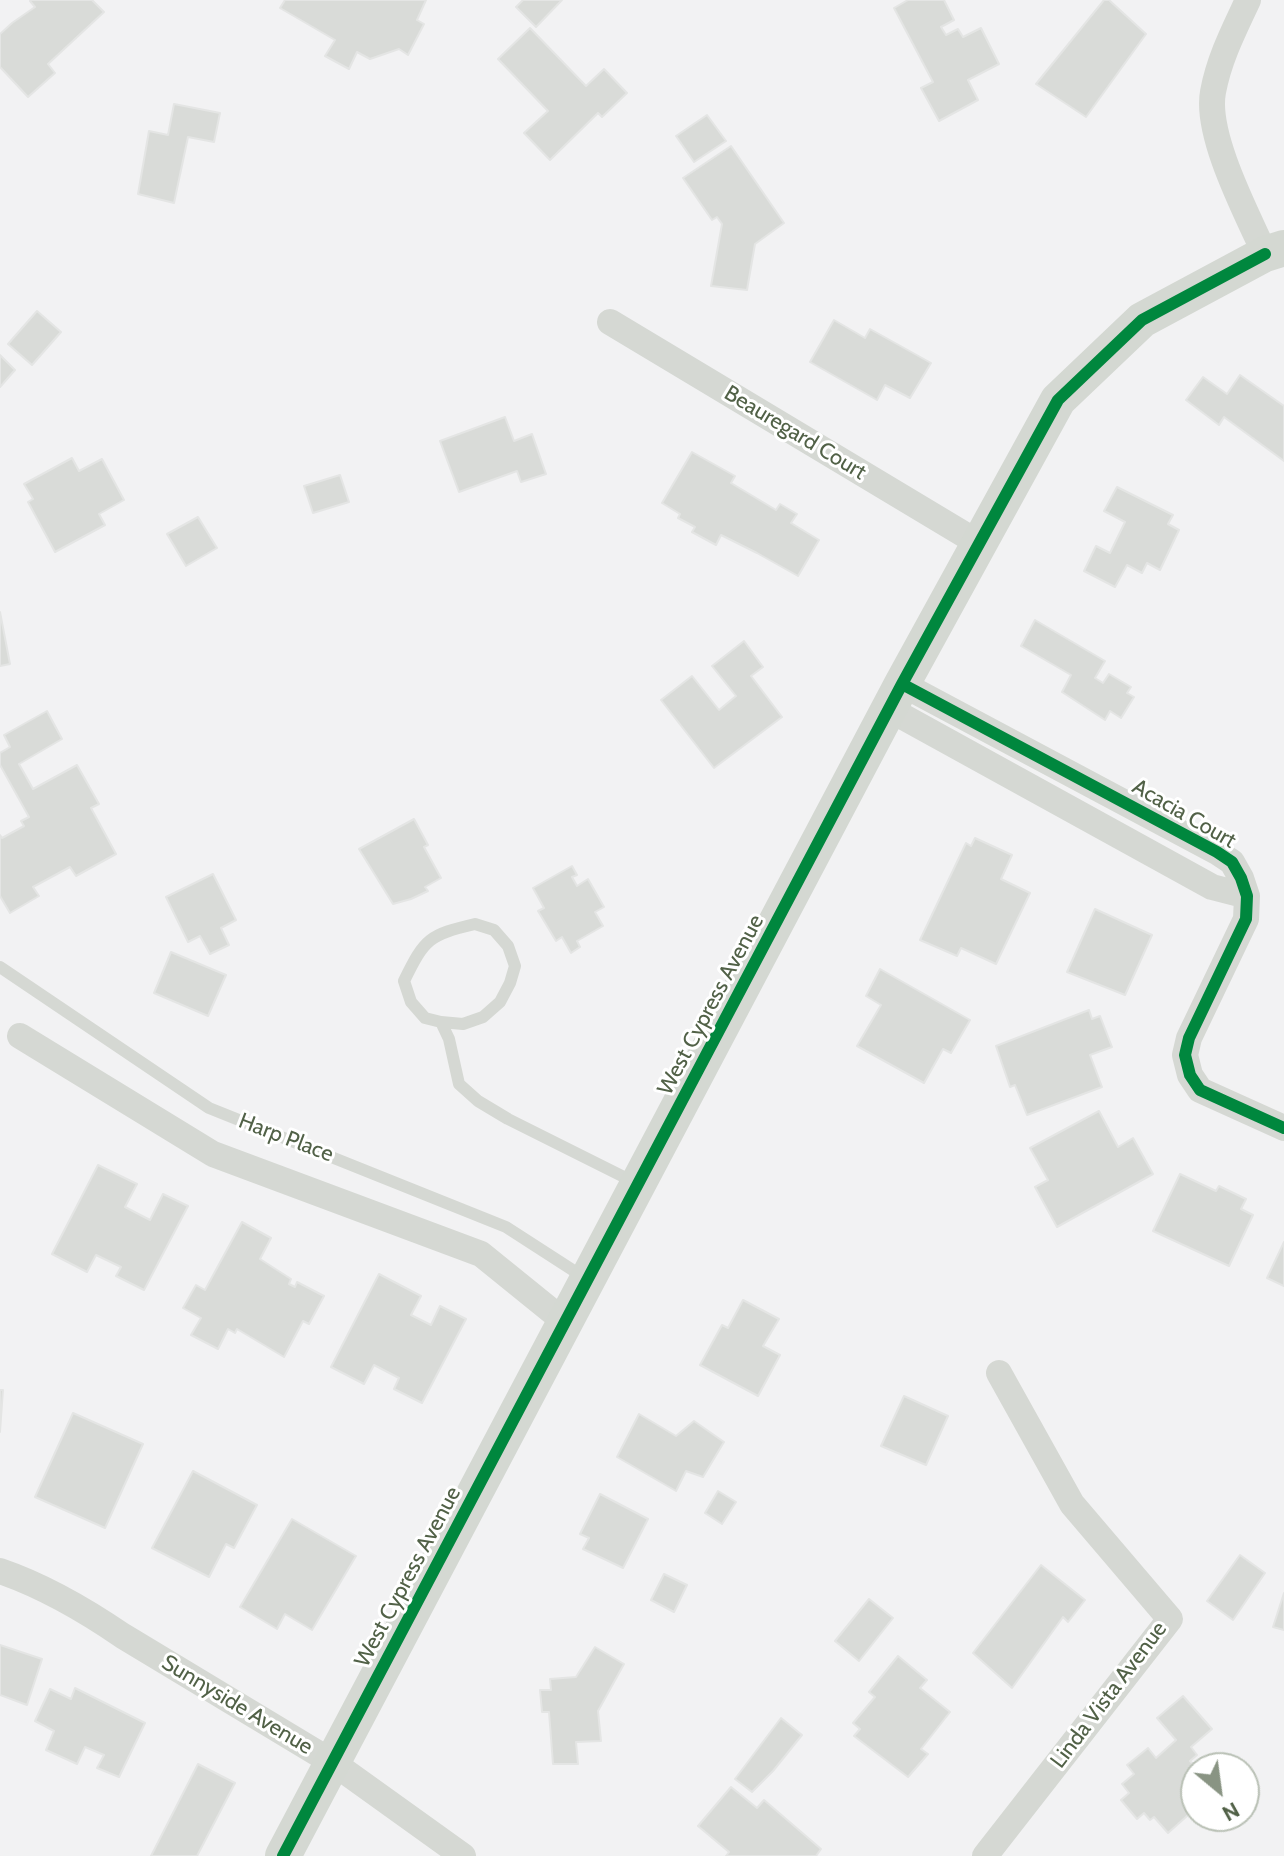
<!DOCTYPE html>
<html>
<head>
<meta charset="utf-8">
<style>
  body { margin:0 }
  #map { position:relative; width:1284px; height:1856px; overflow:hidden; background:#f2f2f3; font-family:Cabin,sans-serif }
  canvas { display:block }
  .north { position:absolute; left:1180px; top:1752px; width:80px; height:80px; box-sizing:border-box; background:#fff; border:2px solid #b9c0b5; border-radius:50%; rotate:151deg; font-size:22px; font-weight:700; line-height:32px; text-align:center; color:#516147 }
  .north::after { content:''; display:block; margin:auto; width:28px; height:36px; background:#899483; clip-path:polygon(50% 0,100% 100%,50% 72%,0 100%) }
</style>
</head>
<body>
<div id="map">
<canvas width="1284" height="1856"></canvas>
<div class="north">N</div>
</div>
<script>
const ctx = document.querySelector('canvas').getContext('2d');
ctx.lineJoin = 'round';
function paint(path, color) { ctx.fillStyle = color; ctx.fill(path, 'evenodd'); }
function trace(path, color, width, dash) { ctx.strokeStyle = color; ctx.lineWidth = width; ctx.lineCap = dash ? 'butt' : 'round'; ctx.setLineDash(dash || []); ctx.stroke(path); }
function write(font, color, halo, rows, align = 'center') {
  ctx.font = font + ' Cabin,sans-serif'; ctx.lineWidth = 6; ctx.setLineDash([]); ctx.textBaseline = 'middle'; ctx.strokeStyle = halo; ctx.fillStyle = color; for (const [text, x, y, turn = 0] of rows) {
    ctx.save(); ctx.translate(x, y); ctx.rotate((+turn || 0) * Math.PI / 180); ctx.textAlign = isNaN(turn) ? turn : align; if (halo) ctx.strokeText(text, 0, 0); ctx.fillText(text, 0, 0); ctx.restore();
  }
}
const building = new Path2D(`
  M31,0h61l12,12 -56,52 7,9 -27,24 -28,-30v-33l12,-11 23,-16 -5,-6z
  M285,0h141l-9,20 7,4 -16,31 -9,-6 -29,10 -13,-7 -8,17 -24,-13 10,-16 -55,-32z
  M523,0h39l-26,27 -20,-20z
  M908,0h36l10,20 -13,7 5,8 12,-6 5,8 18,-9 18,36 -31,16 10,20 -39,21 -18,-33 12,-6 -39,-74z
  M1104,0h5l37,34 -60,83 -50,-33z
  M530,28l56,58 18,-17 23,24 -25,24 -4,-4 -48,47 -26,-27 24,-22 -50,-52z
  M174,104l46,9 -6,29 -26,-5 -14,66 -36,-9 11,-63 19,4z
  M707,115l19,26 -32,21 -18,-26z
  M731,146l53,77 -29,21 -8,46 -36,-4 11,-62 -5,-7 -5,3 -29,-42z
  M37,311l24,21 -29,33 -24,-21z
  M834,320l31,18 5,-9 61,34 -21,35 -25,-13 -8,15 -67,-38z
  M0,355l15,15 -15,17z
  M1240,375l44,31v55l-60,-44 -5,8 -33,-25 17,-23 24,17z
  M505,417l9,24 18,-7 14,40 -25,8 -4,-11 -58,21 -19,-51z
  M692,452l43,24 -4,7 45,27 4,-6 17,10 -6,9 28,17 -21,36 -41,-23 -36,-18 -5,10 -24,-13 3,-5 -17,-9 2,-4 -18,-11z
  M72,458l7,13 23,-12 22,41 -25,14 6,11 -50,27 -27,-50 5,-3 -9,-15z
  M340,475l9,27 -36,11 -9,-27z
  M1117,487l56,28 -5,9 11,6 -19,40 -13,-7 -5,10 -15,-8 -12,22 -31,-16 12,-25 14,7 15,-31 -21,-11z
  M198,517l19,31 -31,18 -19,-32z
  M0,612l10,52 -10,2z
  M1035,620l70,41 -10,17 8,5 6,-9 22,13 -4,6 7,4 -13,21 -11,-7 -5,9 -43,-28 9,-17 -50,-29z
  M744,641l19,26 -12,9 31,41 -68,51 -53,-68 31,-24 27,34 17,-14 -24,-30z
  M47,711l15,28 -43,25 14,25 44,-24 22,39 -8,4 25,46 -40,22 -6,-9 -37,20 6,9 -29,17 -10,-17v-61l2,3 22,-12 -3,-5 8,-4 -29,-52v-12l10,-6 -6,-12z
  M414,819l14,26 -4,2 17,31 -16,9 3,4 -17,8 -18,5 -34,-55z
  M975,838l37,17 -11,24 29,14 -34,71 -35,-16 -4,8 -37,-16 46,-97 5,3z
  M572,866l5,9 -5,2 5,9 11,-7 16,28 -9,5 8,14 -26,15 3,6 -9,6 -9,-16 -6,4 -18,-30 6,-3 -11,-20z
  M213,874l23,46 -15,8 8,17 -19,9 -10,-18 -12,6 -22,-45z
  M1095,909l57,26 -27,60 -58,-23z
  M171,952l55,23 -18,41 -54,-23z
  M880,969l90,51 -19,33 -8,-4 -19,34 -67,-37 24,-41 -15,-9z
  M1089,1010l3,9 8,-3 12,31 -22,8 12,32 -75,28 -12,-30 -5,2 -14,-41z
  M1099,1111l19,36 15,-9 20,36 -96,53 -22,-40 13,-7 -18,-32z
  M98,1165l39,19 -12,23 25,13 13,-26 25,12 -44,84 -28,-14 5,-9 -25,-12 -9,17 -35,-18z
  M1180,1174l36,17 3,-5 27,13 -5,10 12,6 -24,51 -76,-35z
  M242,1222l29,16 -11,21 31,20 -2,5 6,3 2,-5 27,14 -15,28 -6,-3 -19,36 -47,-28 -2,4 -7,-4 -10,20 -27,-14 10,-17 -18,-10 13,-23 9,5z
  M1284,1242v44l-17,-8z
  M379,1274l42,22 -10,19 20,10 9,-19 26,13 -44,84 -28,-14 5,-11 -25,-13 -10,19 -33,-17z
  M743,1300l36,19 -16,27 17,9 -22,41 -58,-31 22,-40 6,3z
  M0,1390h3l-3,42z
  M904,1396l44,20 -22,49 -45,-19z
  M73,1413l70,31 -38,84 -70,-31z
  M639,1414l37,22 18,-15 30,21 -21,35 -17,-6 -10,20 -59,-34z
  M193,1471l64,34 -23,43 -8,-4 -17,33 -57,-29z
  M718,1491l18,11 -14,22 -17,-11z
  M600,1494l48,25 -25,49 -40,-19 6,-11 -9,-4z
  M292,1519l64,37 -44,74 -27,-16 -8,15 -37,-22z
  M1240,1555l25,18 -32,47 -26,-19z
  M1041,1565l44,35 -17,22 -5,-5 -51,71 -39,-35z
  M664,1574l23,11 -13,27 -23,-12z
  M1284,1593v37l-11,-3z
  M869,1599l24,19 -34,43 -24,-20z
  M0,1645l42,14 -15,46 -27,-10z
  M595,1647l29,17 -26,47 3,30 -25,1 2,22h-25l-4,-52h-7l-2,-22h11l-1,-11 26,-2z
  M898,1656l29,24 -7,8 30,24 -29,37 7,5 -20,23 -54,-41 6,-7 -7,-6 22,-26 -6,-5z
  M75,1688l70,35 -26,54 -22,-9 7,-13 -19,-8 -8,17 -31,-14 8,-19 -19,-10 15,-32 21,10z
  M1183,1696l29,33 -21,18 6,8 -7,6 7,7 -1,40 -28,25 -14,-16 -4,3 -6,-7 -7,6 -16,-19 8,-7 -7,-9 12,-10 -7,-9 21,-17 8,10 20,-18 -19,-22z
  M781,1718l21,17 -29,36 -21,21 -17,-13z
  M198,1764l37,19 -38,73h-46z
  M731,1787l26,21 7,-8 57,49 -5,7h-90l3,-4 -31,-26z`);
paint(building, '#d9dbd8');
trace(building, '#e4e5e4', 2);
trace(new Path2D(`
  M475,924l19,6 14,16 7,20 -5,17 -10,19 -17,15 -20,7 -22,-2 -16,-4 -14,-16 -7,-21c21,-43 25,-46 71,-57z
  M0,967l209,141 297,119 79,51
  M441,1022l8,17 10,45 19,17 30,18 128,64`), '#d5d8d3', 12);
trace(new Path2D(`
  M1248,0c-14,30 -29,59 -35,92 -8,43 34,122 52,162
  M610,322l370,222
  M902,684l315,168 15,10 9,16 6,18 -1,23 -57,119 -4,17 5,20 10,15 84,38
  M889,709l323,178 35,9
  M20,1036l193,118 268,100 84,68
  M0,1571c44,15 85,39 123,65l209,126 131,94
  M985,1856l185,-237 -98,-115 -73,-131`), '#d5d8d3', 26);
trace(new Path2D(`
  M283,1856l619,-1172 156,-284 84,-80 123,-66 19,-6`), '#d4d8d2', 36);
trace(new Path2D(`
  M902,684l315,168 15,10 9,16 6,18 -1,23 -57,119 -4,17 5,20 10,15 84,38
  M283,1856l619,-1172 156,-284 84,-80 123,-66`), '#00873e', 12);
write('22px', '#516147', '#fff', [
  ["Beauregard Court",795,433,31],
  ["Acacia Court",1184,814,30],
  ["West Cypress Avenue",711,1005,-62],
  ["Harp Place",286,1138,21],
  ["West Cypress Avenue",408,1577,-62],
  ["Linda Vista Avenue",1109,1695,-53],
  ["Sunnyside Avenue",237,1705,31]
]);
</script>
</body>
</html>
